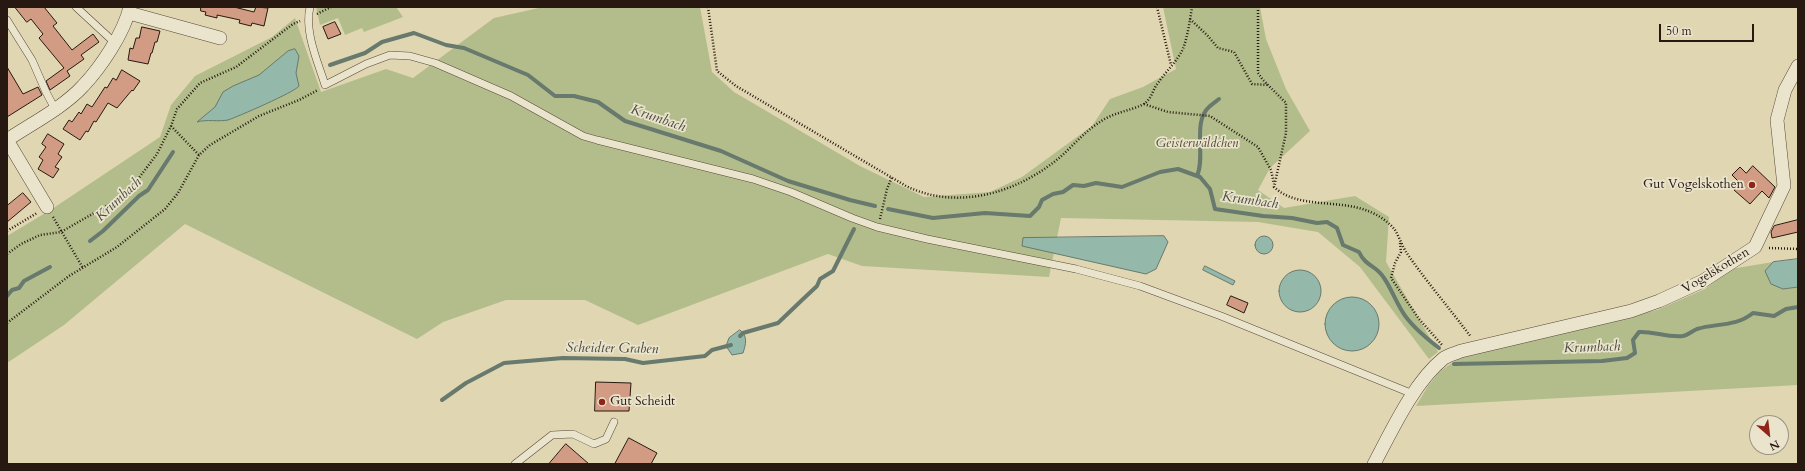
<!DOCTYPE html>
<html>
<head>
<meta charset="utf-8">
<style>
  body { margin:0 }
  #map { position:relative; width:1805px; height:471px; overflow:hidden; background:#e0d6b2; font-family:Cardo,serif }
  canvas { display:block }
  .frame { position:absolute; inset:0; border:8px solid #271911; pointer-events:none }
  .north { position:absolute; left:1749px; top:415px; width:40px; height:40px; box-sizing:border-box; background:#ebe4cd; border:1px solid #9d9382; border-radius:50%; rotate:152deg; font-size:11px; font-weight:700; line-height:16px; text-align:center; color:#271911 }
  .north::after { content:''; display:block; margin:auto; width:14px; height:18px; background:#8f2418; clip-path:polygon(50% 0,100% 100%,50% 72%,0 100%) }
  .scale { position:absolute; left:1659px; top:24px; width:95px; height:18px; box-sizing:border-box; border:2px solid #271911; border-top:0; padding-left:5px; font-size:12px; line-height:14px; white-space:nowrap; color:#271911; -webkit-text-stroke:3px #ebe4cd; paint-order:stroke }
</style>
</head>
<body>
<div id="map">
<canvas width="1805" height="471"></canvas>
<div class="frame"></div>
<div class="north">N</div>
<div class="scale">50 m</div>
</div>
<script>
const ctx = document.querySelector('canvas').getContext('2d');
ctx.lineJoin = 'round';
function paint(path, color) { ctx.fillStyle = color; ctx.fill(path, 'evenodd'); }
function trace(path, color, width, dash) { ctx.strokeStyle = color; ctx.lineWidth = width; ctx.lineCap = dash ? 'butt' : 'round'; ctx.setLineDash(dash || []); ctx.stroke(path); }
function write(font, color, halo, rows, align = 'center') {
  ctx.font = font + ' Cardo,serif'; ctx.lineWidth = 3.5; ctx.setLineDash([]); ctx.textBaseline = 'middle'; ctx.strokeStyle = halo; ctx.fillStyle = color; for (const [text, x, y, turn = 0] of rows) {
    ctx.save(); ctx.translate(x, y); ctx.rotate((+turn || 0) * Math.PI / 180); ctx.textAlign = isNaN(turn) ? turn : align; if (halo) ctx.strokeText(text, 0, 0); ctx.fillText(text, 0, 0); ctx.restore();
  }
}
paint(new Path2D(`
  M316,7h80l7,10 -39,15 -2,-4 -17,7 -7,-17 -18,7z
  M543,7h157l12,65 22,20 126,74 64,31 66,-5 32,-15 70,-51 18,-27 33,-12 33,-18 -13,-62h97l6,32 20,50 24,42 -40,37 -12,22 26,18 71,-12 34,21 -3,45 52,90 -9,7 -69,-92 -42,-35 -60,-10 -197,-4 -12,59 -187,-11 -34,-12 -190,71 -53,-25h-79l-63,22 -26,17 -232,-115 -121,101 -57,38v-127l45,-27 108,-72 11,-32 24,-29 77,-39 23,-19 26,74 65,-23 27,9 81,-60z
  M1773,262l-8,9 18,18 15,-2v98l-382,21 12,-20 12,-15 24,-16 193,-45 48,-21 26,-20z`), '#b3bd8b');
const water = new Path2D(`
  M295,49l4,7 -3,17 3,13c-4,6 -62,31 -71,34 -10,2 -21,-1 -31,2l18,-15 8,-15 10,-6 26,-11 29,-24z
  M1255 245a9 9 0 1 1 18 0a9 9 0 1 1-18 0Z
  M1164,236l4,6 -12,27 -10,5 -124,-28 1,-8z
  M1798,259v28l-15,2 -12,-5 -6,-13 8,-9z
  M1205,266l30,15 -2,4 -30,-15z
  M1279 291a21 21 0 1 1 42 0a21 21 0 1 1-42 0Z
  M1325 324a27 27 0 1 1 54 0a27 27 0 1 1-54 0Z
  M740,330c8,6 6,14 3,23l-11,2 -6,-9 3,-8z`);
paint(water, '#94b9aa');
trace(water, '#68796d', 1);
trace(new Path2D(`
  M330,65l35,-12 17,-11 32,-9 32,12 18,3 64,27 27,21h19l24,6 27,19 96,30 67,30 62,19 25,6
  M1197,176c9,-20 -5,-54 12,-69 3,-3 6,-5 10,-8
  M888,209l45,9 52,-5 45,3 9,-9 3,-7 11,-6 10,-2 10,-7 11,1 12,-3 26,4 38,-15 18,-3 22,8 10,12 5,20 48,7 29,2 25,5 10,-1 10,6 6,17 16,7c7,15 17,13 25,26 7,10 11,22 18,33 8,14 24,27 37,37
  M90,241l13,-10 36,-35 9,-6 25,-38
  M7,296l5,-6 7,-2 5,-7 26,-14
  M740,336l3,-3 35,-10 23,-22 16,-15 3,-7 13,-8 21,-42
  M1454,364l148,-3 25,-3 8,-5 -2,-13 6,-8c14,-1 29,6 44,4 5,-1 9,-5 14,-7 19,-6 39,-2 56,-16l21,3 12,-7 12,-2
  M442,400l24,-17 38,-20 59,-5 62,1 18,4 62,-7 7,-6 19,-5`), '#68796d', 4);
const building = new Path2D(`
  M15,7h29l13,16 -4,3 19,24 21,-16 6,8 -18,13 3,4 -17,12 3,5 -20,14 -4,-9 18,-13 -25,-30 4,-4 -12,-15 -4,3z
  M201,7h33l20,5 2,-5 12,1 -4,18 -12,-3 -1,3 -12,-3 1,-3 -23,-5v3l-12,-3 1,-3 -5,-1z
  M335,22l6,12 -13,5 -5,-12z
  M142,27l18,4 -3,11h-2l-3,11h-1l-3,11 -20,-4 2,-12 3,1 3,-11h3z
  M7,67l16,27 15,-7 4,8 -35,22z
  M122,70l18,11 -7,10 -1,-1 -15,18 -9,-5 -12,19 -2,-1 -6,11 -2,-1 -6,9 -17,-11 6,-9 3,2 7,-10 2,2 6,-10 5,3 13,-20 2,1 6,-10 3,2z
  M48,134l16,10 -6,10 4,3 -7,10 4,2 -6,9 -15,-9 5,-9 -4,-3 7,-10 -4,-3z
  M1753,166l22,21 -6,11 -7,-7 -12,13 -16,-14 6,-7 -8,-8 8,-8 6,6z
  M23,193l8,9 -24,20v-16z
  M1798,220v12l-26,6 -1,-6 3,-6z
  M1231,296l17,7 -4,10 -17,-8z
  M596,382l35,1 -2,28h-34z
  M629,438l28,15 -6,11h-36z
  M566,444l23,20h-40z`);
paint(building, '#d29b83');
trace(building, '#271911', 1);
const lane = new Path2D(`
  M76,7l39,36
  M310,7c-6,25 8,55 15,78l41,-21 24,-9 20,1 25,7 76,33 72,40 14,4 156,39 38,13 61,26 25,9 50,12 149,30 64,17 81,30 192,78
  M7,20l25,40 14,32 9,17
  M515,464l37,-29 21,-1 21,10 12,-5 8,-17`);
const street = new Path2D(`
  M129,13l91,25
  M7,140c24,-16 57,-33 76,-54 18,-19 41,-53 47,-79
  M7,140l40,67
  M1374,464c18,-34 40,-82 70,-106 5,-3 12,-5 17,-7l170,-40 28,-10 44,-20 52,-34 29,-61 -7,-66 8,-30 13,-24`);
trace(lane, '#554839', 8);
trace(street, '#554839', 14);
trace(new Path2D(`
  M708,7l9,64 19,15 170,100c51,25 111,7 153,-28 14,-12 26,-27 41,-36 12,-9 29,-11 42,-17 10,-5 10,-15 16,-22 8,-12 21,-23 26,-37 4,-12 6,-26 8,-39
  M1157,7l14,58
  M1258,7v66l5,7 23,23v30l-12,54c23,22 65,12 94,24 9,3 21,11 27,19 4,7 7,15 11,22 20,29 44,57 65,85
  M317,14l14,-7
  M1190,19l17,16 11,13 16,4 18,32 17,1
  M1144,104l24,8 42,4 48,31 13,23 3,14
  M171,126l28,29
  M53,217l30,51
  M880,219l7,-30 5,-12
  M7,231l30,-18
  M1400,243l1,9 -6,11 -4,15 28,41 24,27
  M1769,248l29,1
  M7,254l14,-10 19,-9 21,-3 54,-31 17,-14 25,-33 14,-28 6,-17 23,-26 36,-16 57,-43 7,-3
  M7,323l62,-47 48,-29 48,-38 13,-16 21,-38 11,-10 49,-29 40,-16 19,-10`), '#271911', 2.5, [1, 2]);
trace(lane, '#ebe4cd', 7);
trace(street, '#ebe4cd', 13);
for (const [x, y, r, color] of [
  [1752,185,4,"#8f2418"],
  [602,402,4,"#8f2418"]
]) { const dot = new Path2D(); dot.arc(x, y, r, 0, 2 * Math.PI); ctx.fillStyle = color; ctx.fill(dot); trace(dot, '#ebe4cd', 1.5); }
write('italic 13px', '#514a36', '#ebe4cd', [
  ["Geisterwäldchen",1197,144]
]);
write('13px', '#271911', '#ebe4cd', [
  ["Gut Vogelskothen",1744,185],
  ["Gut Scheidt",610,402,"left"]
], 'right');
write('13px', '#271911', '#ebe4cd', [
  ["Vogelskothen",1716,271,-31]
]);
write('italic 14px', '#48493f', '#ebe4cd', [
  ["Krumbach",658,119,19],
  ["Krumbach",119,200,-43],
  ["Krumbach",1250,201,8],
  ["Krumbach",1592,348,-2],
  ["Scheidter Graben",612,349,1]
]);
</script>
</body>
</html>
